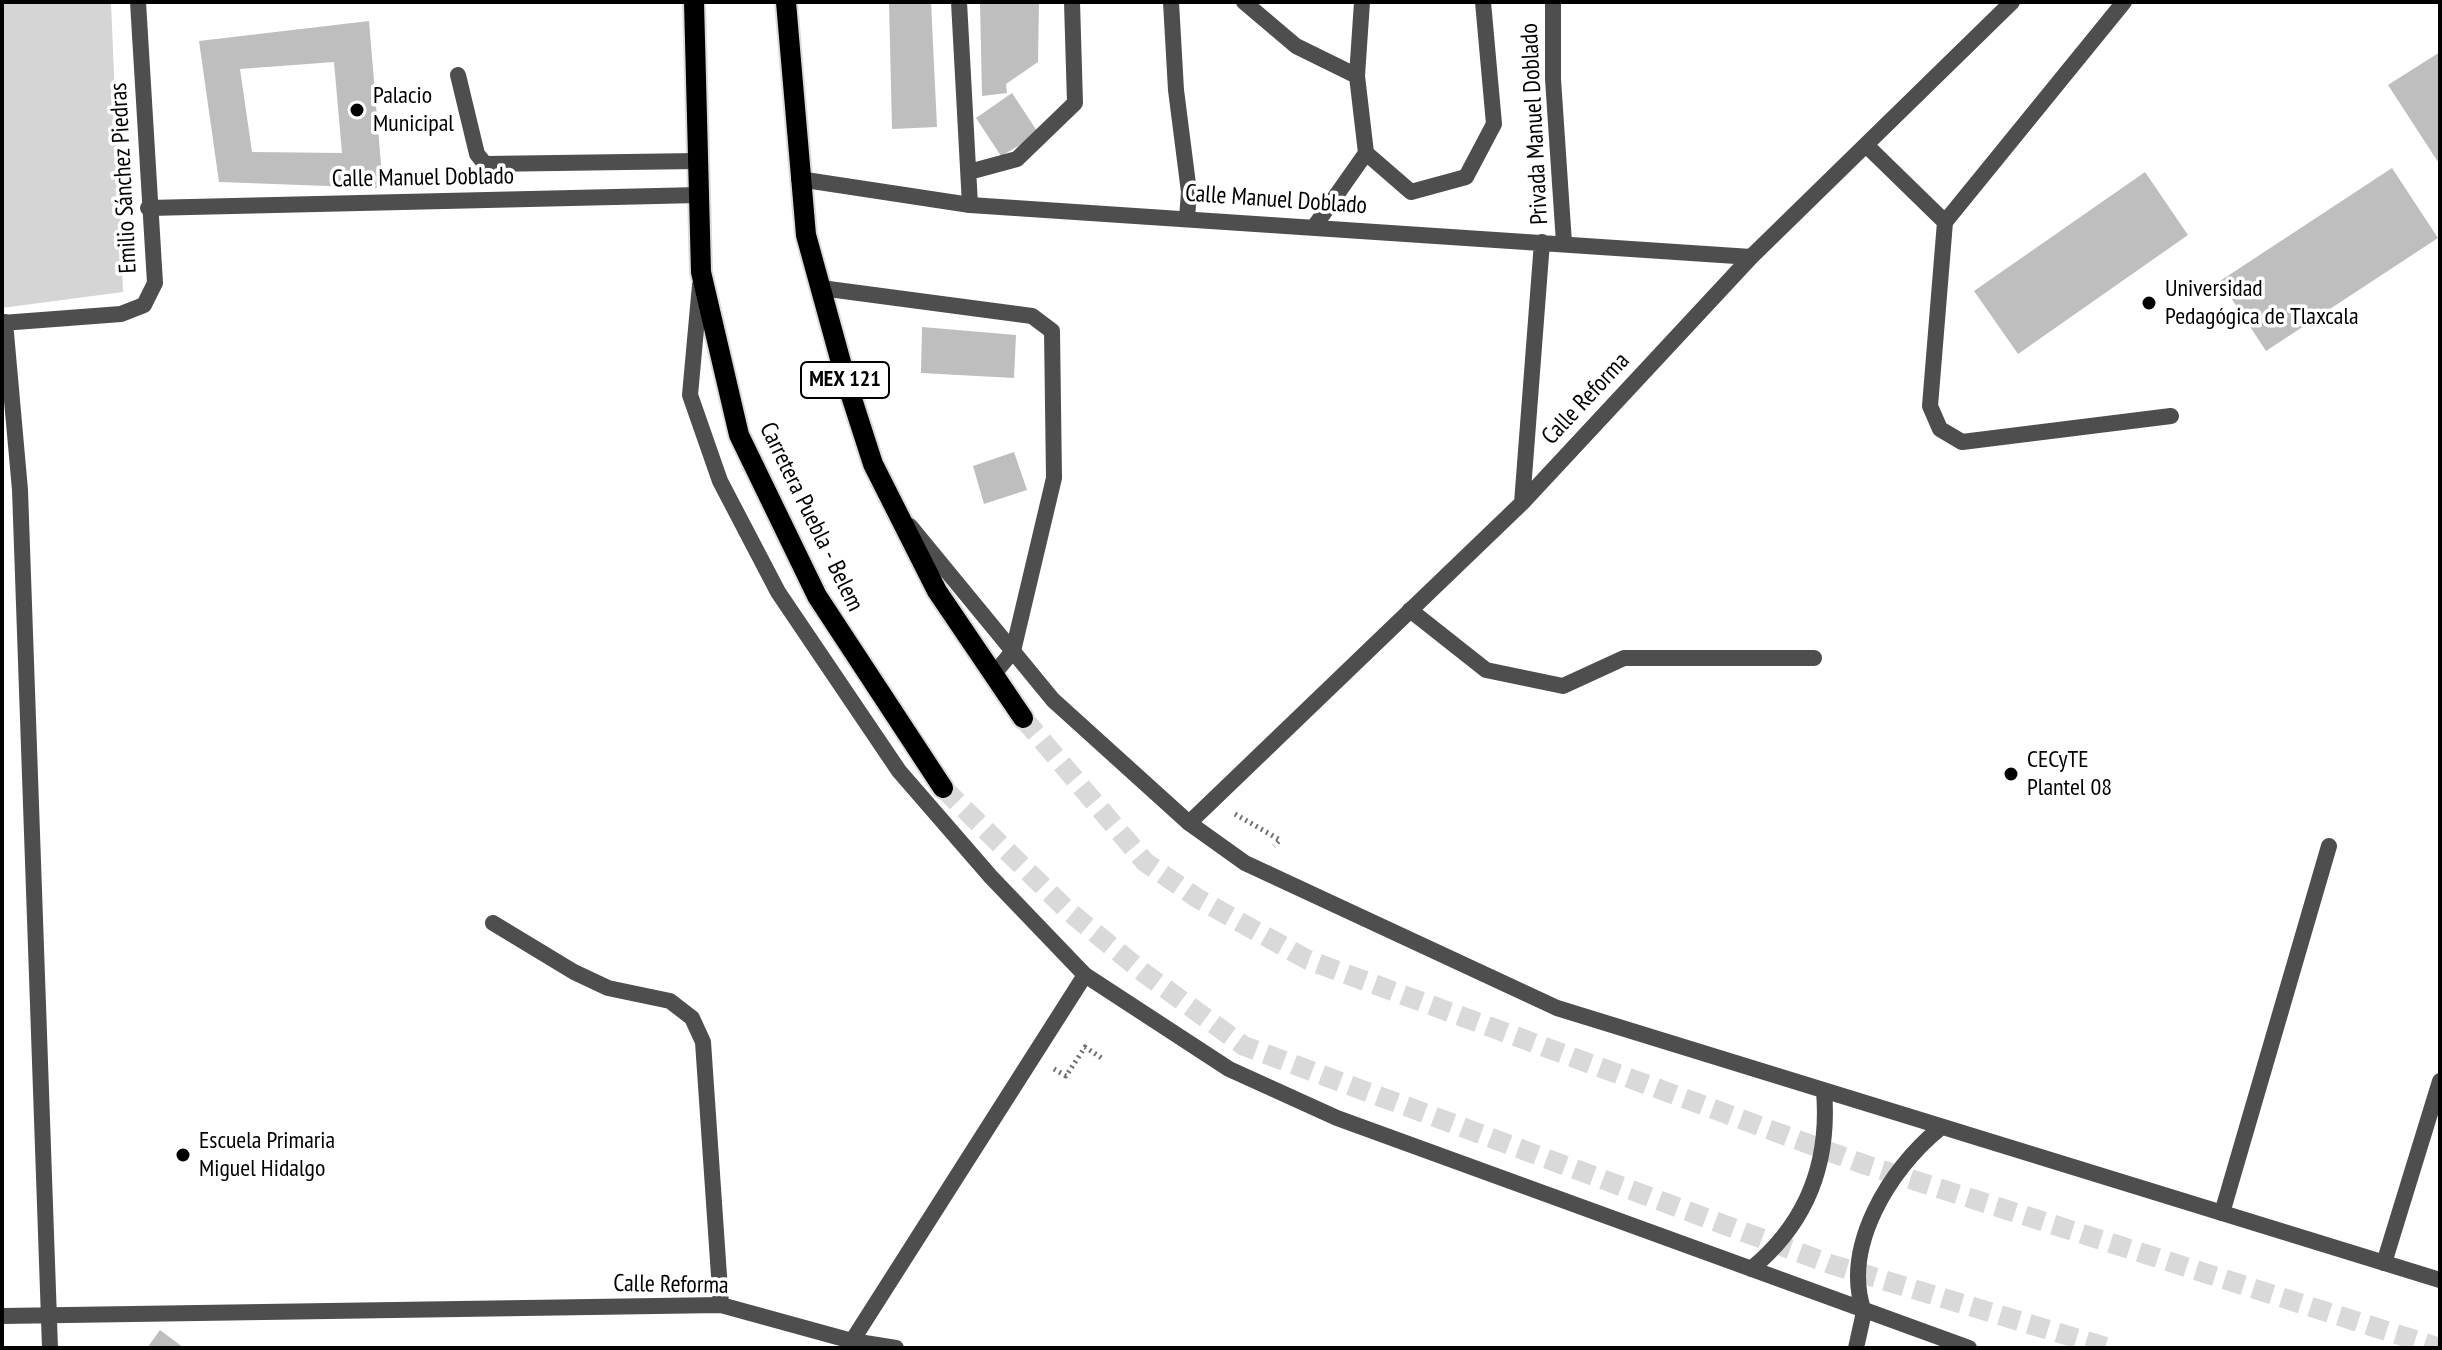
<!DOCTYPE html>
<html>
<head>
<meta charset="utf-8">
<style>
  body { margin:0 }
  #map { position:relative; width:2442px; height:1350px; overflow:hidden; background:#fff; font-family:"PT Sans Narrow",sans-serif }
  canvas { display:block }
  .frame { position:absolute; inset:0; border:4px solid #000; pointer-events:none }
</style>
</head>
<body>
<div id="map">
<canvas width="2442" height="1350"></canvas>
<div class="frame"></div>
</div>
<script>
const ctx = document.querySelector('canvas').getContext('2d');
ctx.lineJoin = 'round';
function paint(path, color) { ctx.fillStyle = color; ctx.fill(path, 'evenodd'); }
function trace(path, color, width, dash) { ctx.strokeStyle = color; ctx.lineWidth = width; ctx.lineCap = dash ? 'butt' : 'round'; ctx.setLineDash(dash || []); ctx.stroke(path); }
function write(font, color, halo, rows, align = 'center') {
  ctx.font = font + ' "PT Sans Narrow",sans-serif'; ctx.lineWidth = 7; ctx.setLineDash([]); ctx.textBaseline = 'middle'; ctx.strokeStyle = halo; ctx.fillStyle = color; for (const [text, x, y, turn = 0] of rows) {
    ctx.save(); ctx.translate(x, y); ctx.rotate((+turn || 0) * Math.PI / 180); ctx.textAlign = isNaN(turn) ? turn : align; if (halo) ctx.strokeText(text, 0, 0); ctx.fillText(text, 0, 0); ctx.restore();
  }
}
paint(new Path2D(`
  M2,2h109l12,290 -121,16z`), '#d5d5d5');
paint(new Path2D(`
  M889,2h42l6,125 -45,2z
  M980,2h59l-1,60 -32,22 1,9 -25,3z
  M369,21l14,167 -164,-6 -20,-141zM334,62l8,91 -90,-1 -12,-83z
  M2440,52v113l-52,-80z
  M1012,93l27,41 -38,22 -25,-38z
  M2392,168l46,70 -172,113 -46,-70z
  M2145,172l43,63 -170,119 -44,-63z
  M922,327l94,8 -2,43 -93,-5z
  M1014,452l13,38 -43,14 -11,-38z
  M160,1330l24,18h-37z`), '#bebebe');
trace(new Path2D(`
  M1023,718l122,144 52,36 111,62 555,204 577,184
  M943,788l123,121 78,64 100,73 586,218 279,84`), '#d9d9d9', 20, [20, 10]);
const primary = new Path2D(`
  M694,2l7,270 38,163 78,161 126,192
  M786,2l20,233 39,142 28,87 64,127 86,127`);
trace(primary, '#dbdbdb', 24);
trace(new Path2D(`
  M1235,814l45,26 -6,6
  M1054,1069l12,7 19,-29 18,12`), '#707070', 5, [2, 4]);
trace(new Path2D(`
  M959,2l11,203
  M1171,2l5,88 13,102 -2,26
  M1244,2l52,44 61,30 9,77 -52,74
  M2124,2l-179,220 -15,184 10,23 22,13 209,-26
  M458,75l19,79 8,10 212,-3
  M1357,76l5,-74
  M1866,145l79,77
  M1366,153l45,39 55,-15 28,-53 -11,-122
  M969,172l48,-13 58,-56 -3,-101
  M821,288l211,28 20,15 2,147 -41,173 -20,24
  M1410,610l76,60 77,16 61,-28h190
  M493,923l81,49 34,16 62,13 22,17 11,24 18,263
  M2222,1213l107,-367
  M2384,1263l56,-182`), '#4e4e4e', 16);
trace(new Path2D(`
  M1553,2v77l11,164`), '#4e4e4e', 16);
trace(new Path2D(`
  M799,179l171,26 781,52
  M148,208l551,-13
  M5,322l15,168 30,858
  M2,323l119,-9 23,-9 11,-22 -17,-281
  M1522,503l20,-261
  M1189,823l333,-320 229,-246 261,-255
  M2,1316l719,-11 131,36 44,7
  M852,1348v-7l233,-366
  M1856,1348l8,-36`), '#4e4e4e', 16);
trace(new Path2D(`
  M700,285l-10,110 30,86 58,111 121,179 92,106 94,98 144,94 108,49 632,230
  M910,526l143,174 136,123 56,40 312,145 883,272
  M1751,1269c56,-46 79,-106 73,-178
  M1864,1312c-23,-65 26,-143 75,-183`), '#4e4e4e', 16);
trace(primary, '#000', 20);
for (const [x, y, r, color] of [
  [357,110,8,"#000"],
  [2149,303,8,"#000"],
  [2011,774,8,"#000"],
  [183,1155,8,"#000"]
]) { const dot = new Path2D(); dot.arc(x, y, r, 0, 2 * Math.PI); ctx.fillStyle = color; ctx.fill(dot); trace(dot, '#fff', 3); }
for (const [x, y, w] of [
  [845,380,88]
]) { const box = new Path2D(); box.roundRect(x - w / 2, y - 18, w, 36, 6); ctx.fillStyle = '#fff'; ctx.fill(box); trace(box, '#000', 2); }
write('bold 22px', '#000', null, [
  ["MEX 121",845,380]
]);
write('24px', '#000', '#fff', [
  ["Palacio",373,96],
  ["Municipal",373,124],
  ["Universidad",2165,289],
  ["Pedagógica de Tlaxcala",2165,317],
  ["CECyTE",2027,760],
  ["Plantel 08",2027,788],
  ["Escuela Primaria",199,1141],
  ["Miguel Hidalgo",199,1169]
], 'left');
write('24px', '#000', '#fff', [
  ["Privada Manuel Doblado",1535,124,-93],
  ["Emilio Sánchez Piedras",124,178,-93],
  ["Calle Manuel Doblado",423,178,-1],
  ["Calle Manuel Doblado",1276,200,4],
  ["Calle Reforma",1586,399,-47],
  ["Carretera Puebla - Belem",811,517,64],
  ["Calle Reforma",671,1285,1]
]);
</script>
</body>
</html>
